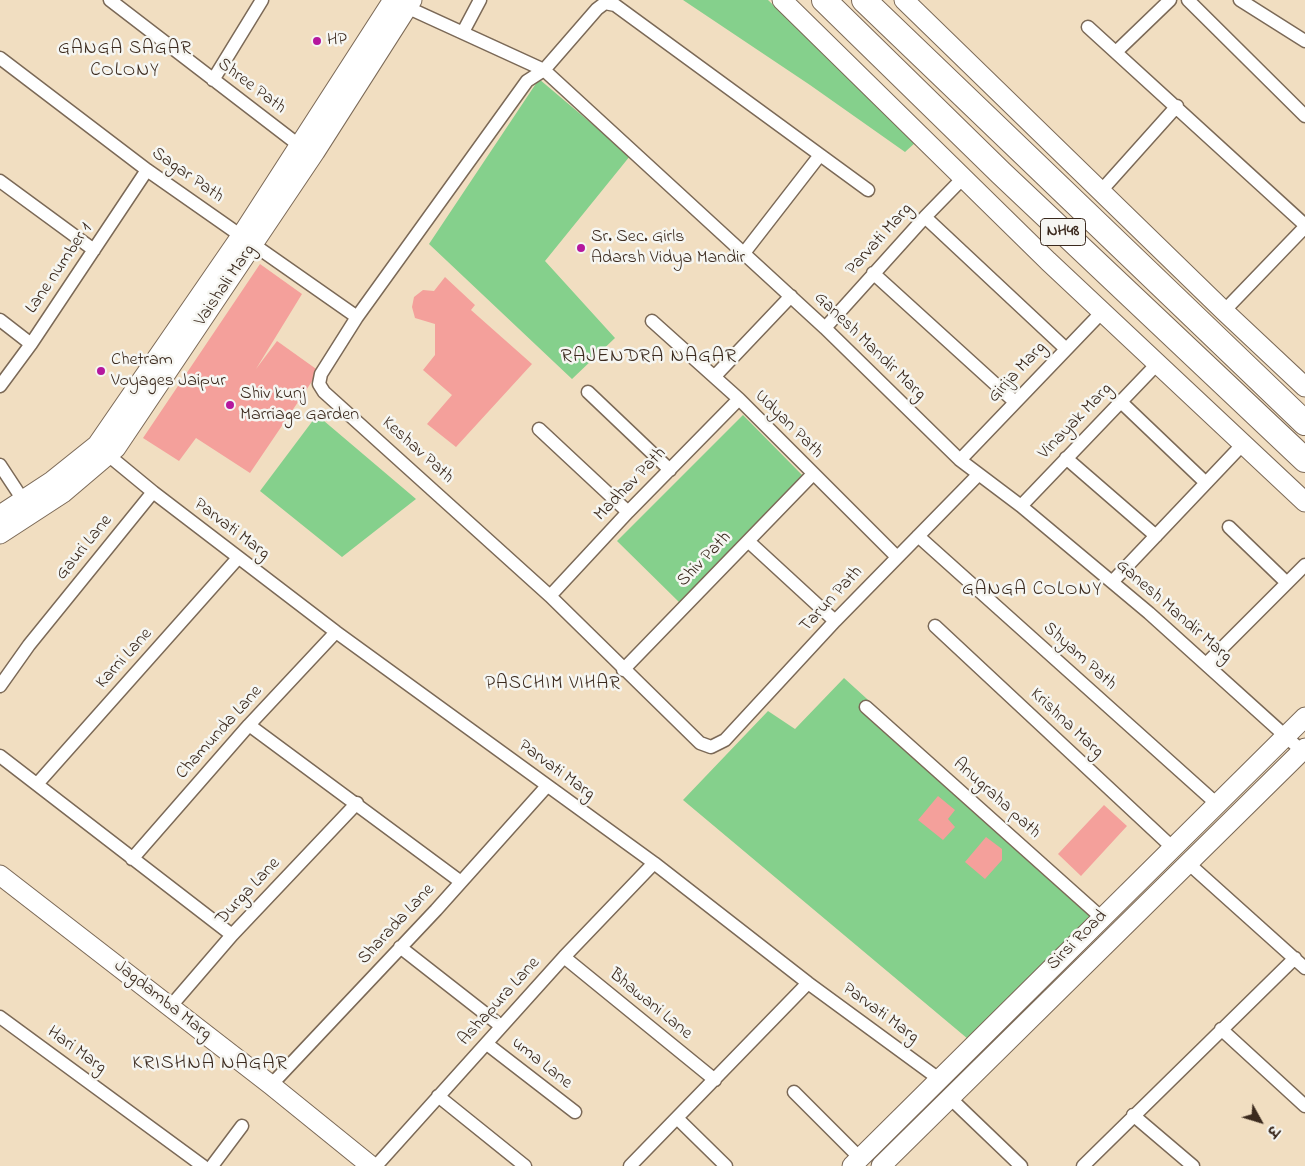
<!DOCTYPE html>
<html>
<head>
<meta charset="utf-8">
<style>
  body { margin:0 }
  #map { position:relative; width:1305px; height:1166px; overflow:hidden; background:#f1dec1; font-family:"Indie Flower","Playpen Sans Deva",sans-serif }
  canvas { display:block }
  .north { position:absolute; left:1235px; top:1096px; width:50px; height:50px; -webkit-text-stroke:4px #f6f6f2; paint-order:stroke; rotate:129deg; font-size:14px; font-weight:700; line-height:20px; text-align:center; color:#3b2a1e }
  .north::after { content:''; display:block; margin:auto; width:18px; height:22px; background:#3b2a1e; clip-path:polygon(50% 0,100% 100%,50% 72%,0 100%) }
</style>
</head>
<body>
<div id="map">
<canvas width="1305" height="1166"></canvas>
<div class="north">उ</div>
</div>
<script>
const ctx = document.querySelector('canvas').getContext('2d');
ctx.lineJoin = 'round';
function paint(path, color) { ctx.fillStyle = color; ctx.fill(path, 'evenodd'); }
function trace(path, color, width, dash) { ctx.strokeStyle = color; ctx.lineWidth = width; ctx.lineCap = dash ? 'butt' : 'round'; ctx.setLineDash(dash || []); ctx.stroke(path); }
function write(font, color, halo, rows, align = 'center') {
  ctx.font = font + ' "Indie Flower",sans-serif'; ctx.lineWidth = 5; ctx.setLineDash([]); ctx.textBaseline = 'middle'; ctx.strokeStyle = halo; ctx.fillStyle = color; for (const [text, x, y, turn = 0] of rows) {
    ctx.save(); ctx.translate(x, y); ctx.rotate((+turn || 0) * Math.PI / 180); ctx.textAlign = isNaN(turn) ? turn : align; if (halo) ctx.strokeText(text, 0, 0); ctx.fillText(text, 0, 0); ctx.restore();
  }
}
paint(new Path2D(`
  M683,0h85l148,142 -11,10 -95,-67z
  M539,79l91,77 -85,105 70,77 -43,41 -143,-135z
  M317,415l99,84 -74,58 -82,-66z
  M743,415l60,61 -123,127 -63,-62z
  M844,678l254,231 -130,130 -285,-239 85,-89 27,18z`), '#85d08c');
paint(new Path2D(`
  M260,264l42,30 -46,75 21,-28 42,30 -69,102 -54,-35 -17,23 -36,-23z
  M445,277l30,28 -4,5 61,54 -76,83 -29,-23 25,-29 -29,-25 12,-15v-31l-20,-6 -3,-11 2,-10 9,-7 11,1z
  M938,796l17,14 -7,9 7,8 -12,13 -25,-20z
  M1104,805l23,21 -46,50 -23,-22z
  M986,837l16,12v11l-17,19 -20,-17z`), '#f4a09b');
const street = new Path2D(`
  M110,0l190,146
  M1188,0l117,116
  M1240,0l65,41
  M402,5l142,65 281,258 135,132 61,46 128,107 153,138
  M1088,27l217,198
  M463,32l17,-32
  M1117,51l53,-51
  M0,58l147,112 210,147
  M213,80l49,-80
  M0,181l94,69
  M868,190l-253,-185 -10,-2 -8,6 -53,61 -17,11 -170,236 -36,57 -2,10 5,8 226,204 150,147 11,4 14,-7 110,-119 143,-146
  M1100,192l77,-86
  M925,217l140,131
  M744,253l76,-98
  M873,273l142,129
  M1224,311l81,-84
  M0,320l31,24
  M652,321l87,78 158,158
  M825,328l100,-111 39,-40
  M715,376l76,-80
  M0,386l31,-42 116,-174
  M588,392l82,78
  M1120,401l86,82
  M539,429l89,83
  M1066,458l90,78
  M960,460l142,-148
  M0,465l23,35
  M153,492l183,140 318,231 154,120 131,96
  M1021,506l136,-142
  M1229,527l58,56
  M918,536l299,268
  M748,541l87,80
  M1112,582l131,-138
  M550,596l78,-84 111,-113
  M935,626l238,222
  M1206,664l99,-99
  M623,670l190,-196
  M0,686l29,-41 124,-153 -51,-42
  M866,707l236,211
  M249,725l212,157
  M0,756l232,179
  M38,783l200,-225
  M132,859l117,-134 87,-93
  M1188,863l117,105
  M400,947l101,79
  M564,957l151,123
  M170,1007l62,-72 125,-132
  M0,1017l203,149
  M1221,1029l84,77
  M487,1044l88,68
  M271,1085l165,-175 111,-124
  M794,1092l66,66
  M438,1096l87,70
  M949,1097l72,69
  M1133,1115l60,51
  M678,1119l48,47
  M212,1166l30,-40
  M376,1166l188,-209 90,-94
  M630,1166l178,-183
  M1083,1166l212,-208`);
const secondary = new Path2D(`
  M782,0l266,261 257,241
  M904,0l320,311 81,76
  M0,515l52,-34 45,-36 144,-209 152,-236
  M0,534l63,-41 53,-45 199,-296 97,-152
  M0,875l271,210 100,81
  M852,1166l453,-449
  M881,1166l424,-418`);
const highway = new Path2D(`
  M824,0l177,173 304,287
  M864,0l441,423`);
trace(street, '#7b6957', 15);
trace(secondary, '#7b6957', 21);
trace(highway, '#7b6957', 26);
trace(street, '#fff', 12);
trace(secondary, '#fff', 19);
trace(highway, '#fff', 24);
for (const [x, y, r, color] of [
  [317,41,5,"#b5179e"],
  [581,248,5,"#b5179e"],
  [101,371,5,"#b5179e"],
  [230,405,5,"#b5179e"]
]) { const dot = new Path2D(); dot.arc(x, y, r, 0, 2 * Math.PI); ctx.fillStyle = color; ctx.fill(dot); trace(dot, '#f6f6f2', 2); }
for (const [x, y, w] of [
  [1063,232,45]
]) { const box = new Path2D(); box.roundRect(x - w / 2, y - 13.5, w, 27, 4); ctx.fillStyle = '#f6f6f2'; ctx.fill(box); trace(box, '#3b2a1e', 1); }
write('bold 16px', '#3b2a1e', null, [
  ["NH48",1063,232]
]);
write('18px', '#3b2a1e', '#f6f6f2', [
  ["HP",327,41],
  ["Sr. Sec. Girls",591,238],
  ["Adarsh Vidya Mandir",591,259],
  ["Chetram",111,361],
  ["Voyages Jaipur",111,382],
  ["Shiv kunj",240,395],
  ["Marriage Garden",240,416]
], 'left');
write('18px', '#3b2a1e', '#f6f6f2', [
  ["Shree Path",251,87,37],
  ["Sagar Path",187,176,35],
  ["Parvati Marg",880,240,-48],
  ["Lane number 1",60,269,-56],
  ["Vaishali Marg",226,286,-56],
  ["Ganesh Mandir Marg",869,347,44],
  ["Girija Marg",1018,373,-47],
  ["Vinayak Marg",1076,422,-46],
  ["Udyan Path",788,425,45],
  ["Keshav Path",417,451,42],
  ["Madhav Path",631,485,-46],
  ["Parvati Marg",231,530,37],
  ["Gauri Lane",85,548,-51],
  ["Shiv Path",705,560,-46],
  ["Tarun Path",832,600,-47],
  ["Ganesh Mandir Marg",1173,612,41],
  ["Shyam Path",1079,657,42],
  ["Karni Lane",125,659,-48],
  ["Krishna Marg",1066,724,43],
  ["Chamunda Lane",220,733,-48],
  ["Parvati Marg",556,771,36],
  ["Anugraha path",996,799,42],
  ["Durga Lane",249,892,-47],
  ["Sharada Lane",397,925,-47],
  ["Sirsi Road",1078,941,-45],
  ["Jagdamba Marg",162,1001,38],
  ["Ashapura Lane",500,1002,-48],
  ["Bhawani Lane",650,1005,39],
  ["Parvati Marg",880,1014,36],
  ["Hari Marg",76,1051,36],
  ["uma Lane",541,1064,38]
]);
ctx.letterSpacing = '1px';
write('19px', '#3b2a1e', '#f6f6f2', [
  ["GANGA SAGAR",125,50],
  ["COLONY",125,72],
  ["GANGA COLONY",1032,591],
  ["PASCHIM VIHAR",553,685]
]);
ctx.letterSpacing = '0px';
ctx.letterSpacing = '1px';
write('20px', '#3b2a1e', '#f6f6f2', [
  ["RAJENDRA NAGAR",649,358],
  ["KRISHNA NAGAR",210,1065]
]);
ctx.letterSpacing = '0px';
</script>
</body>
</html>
